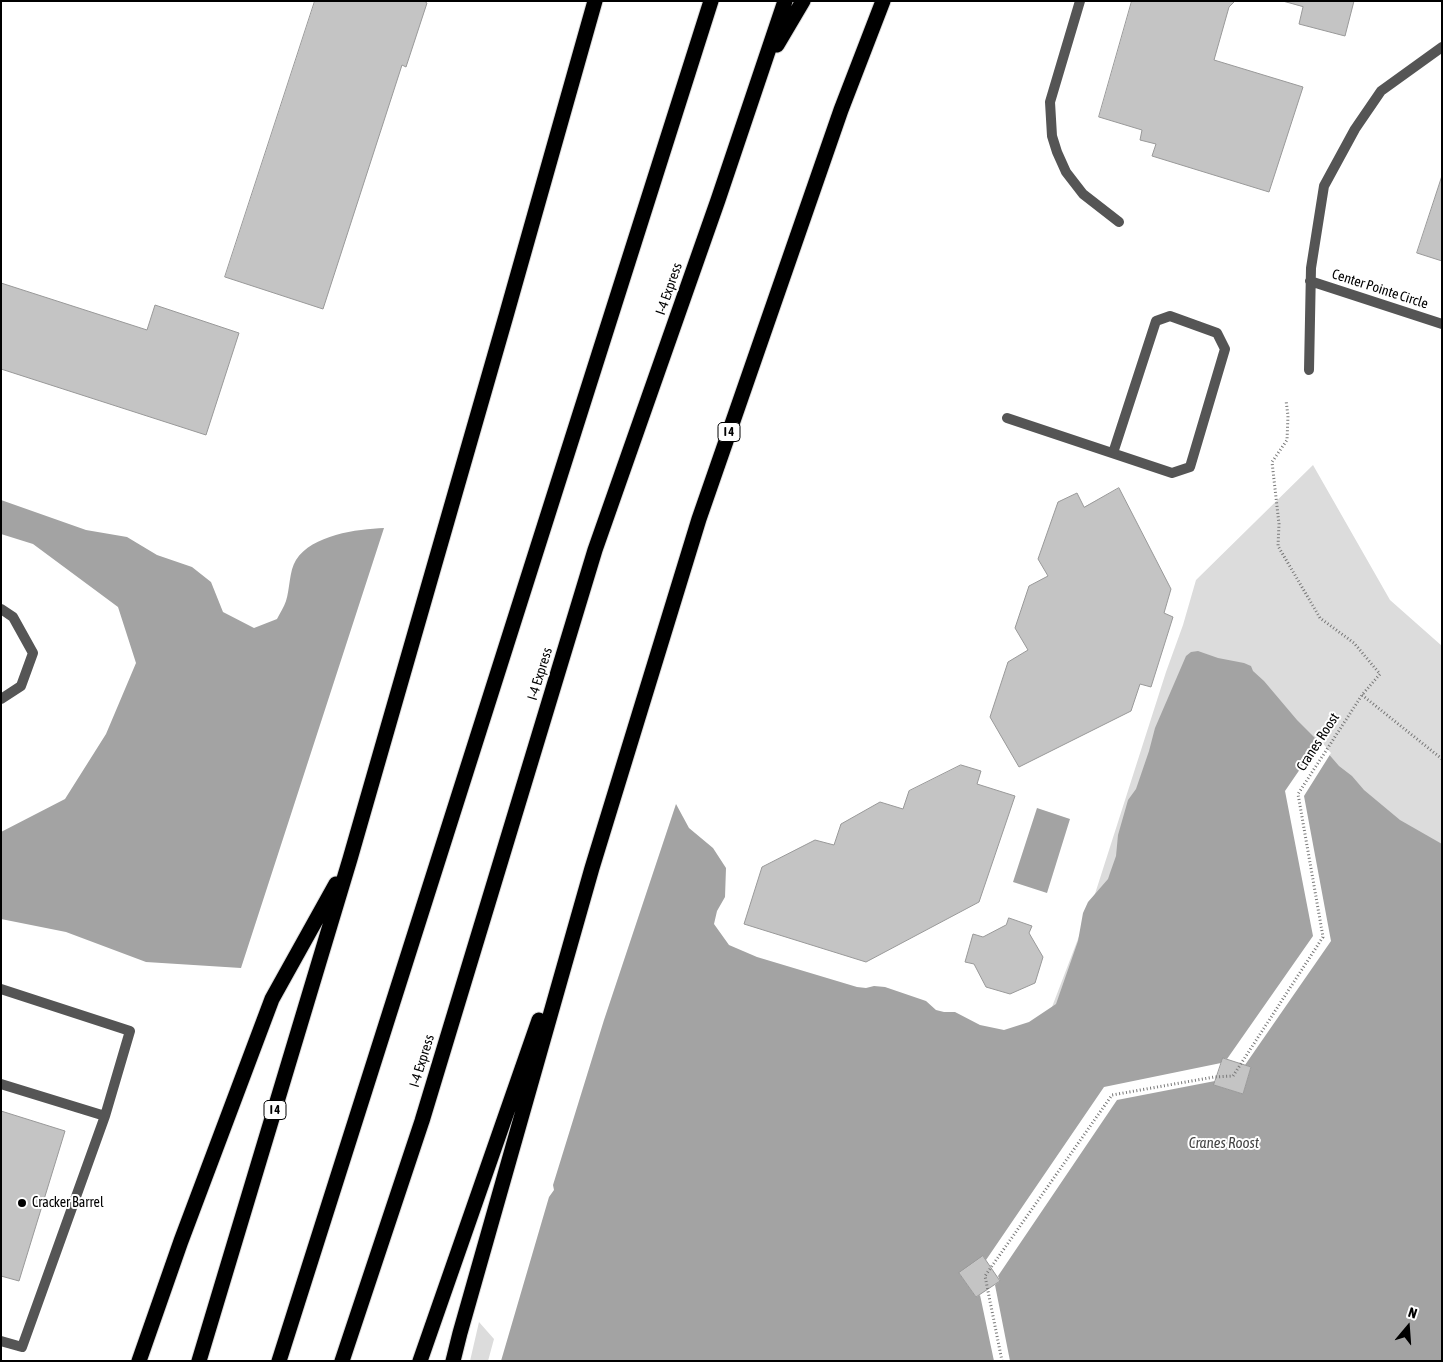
<!DOCTYPE html>
<html>
<head>
<meta charset="utf-8">
<style>
  body { margin:0 }
  #map { position:relative; width:1443px; height:1362px; overflow:hidden; background:#fff; font-family:"Asap Condensed",sans-serif }
  canvas { display:block }
  .frame { position:absolute; inset:0; border:2px solid #000; pointer-events:none }
  .north { position:absolute; left:1383px; top:1302px; width:50px; height:50px; -webkit-text-stroke:4px #fff; paint-order:stroke; rotate:18deg; font-size:14px; font-weight:700; line-height:20px; text-align:center; color:#000 }
  .north::after { content:''; display:block; margin:auto; width:18px; height:22px; background:#000; clip-path:polygon(50% 0,100% 100%,50% 72%,0 100%) }
</style>
</head>
<body>
<div id="map">
<canvas width="1443" height="1362"></canvas>
<div class="frame"></div>
<div class="north">N</div>
</div>
<script>
const ctx = document.querySelector('canvas').getContext('2d');
ctx.lineJoin = 'round';
function paint(path, color) { ctx.fillStyle = color; ctx.fill(path, 'evenodd'); }
function trace(path, color, width, dash) { ctx.strokeStyle = color; ctx.lineWidth = width; ctx.lineCap = dash ? 'butt' : 'round'; ctx.setLineDash(dash || []); ctx.stroke(path); }
function write(font, color, halo, rows, align = 'center') {
  ctx.font = font + ' "Asap Condensed",sans-serif'; ctx.lineWidth = 4; ctx.setLineDash([]); ctx.textBaseline = 'middle'; ctx.strokeStyle = halo; ctx.fillStyle = color; for (const [text, x, y, turn = 0] of rows) {
    ctx.save(); ctx.translate(x, y); ctx.rotate((+turn || 0) * Math.PI / 180); ctx.textAlign = isNaN(turn) ? turn : align; if (halo) ctx.strokeText(text, 0, 0); ctx.fillText(text, 0, 0); ctx.restore();
  }
}
paint(new Path2D(`
  M1313,465l77,135 52,46v715l-390,-354 42,-110 72,-225 17,-47 13,-45z
  M479,1322l15,17 -6,22h-18z`), '#dcdcdc');
paint(new Path2D(`
  M1,500l85,30 41,7 30,18 35,12 19,15 12,30 31,16 23,-9c3,-6 7,-12 9,-18 4,-12 3,-30 10,-41 16,-25 61,-31 88,-32l-143,440 -95,-6 -80,-30 -65,-13v-87l64,-33 41,-65 30,-71 -18,-56 -85,-63 -32,-10z
  M1198,651l20,7 26,5 7,3 2,5 11,10 33,39 17,17 25,29 13,10 12,14 36,30 42,24v517h-941l48,-164 5,-7 -1,-5 51,-165 72,-216 13,24 24,20 13,20 -1,29 -8,14 -3,13 15,21 28,12 100,30 9,1 8,-2 11,1 41,14 10,9 8,2h11l25,13 24,5 25,-8 27,-18 22,-63 5,-28 5,-11 20,-23 2,-6 6,-17 2,-21 10,-35 8,-11 13,-38 6,-23 31,-72 5,-4z
  M1037,808l33,11 -23,74 -34,-11z`), '#a3a3a3');
paint(new Path2D(`
  M1320,740l11,13 -27,43 27,145 -86,124 6,2 -8,27 -29,-9 1,-4 -98,19 -119,176 2,5 -5,4 15,76h-16l-14,-66 -4,2 -17,-24 24,-17 3,4 118,-173 117,-24 2,-5 4,1 86,-123 -28,-145z`), '#fff');
const building = new Path2D(`
  M315,1h109l3,2 -21,64 -4,-2 -79,244 -98,-32z
  M1132,1h103l-6,6 -15,53 89,27 -34,105 -117,-36 4,-12 -16,-4 2,-10 -43,-13z
  M1283,1h71l-9,35 -46,-12 4,-17z
  M1442,176v85l-25,-8z
  M1,283l146,47 8,-25 84,28 -33,102 -205,-66z
  M1119,488l52,101 -7,24 9,4 -22,70 -11,-3 -9,27 -112,56 -29,-50 18,-55 20,-12 -13,-22 14,-42 19,-10 -10,-17 20,-57 19,-9 7,14z
  M961,765l20,6 -4,13 38,12 -36,106 -113,60 -122,-38 18,-57 53,-27 19,5 7,-21 39,-22 23,7 6,-18z
  M1009,918l23,8 -3,7 14,24 -8,26 -25,11 -24,-7 -12,-23 -9,-2 8,-28 10,3 23,-12z
  M1223,1058l28,9 -8,27 -29,-9z
  M1,1111l64,20 -46,150 -18,-5z
  M983,1256l17,25 -24,16 -17,-24z`);
paint(building, '#c4c4c4');
trace(building, '#999', 1);
const motorway = new Path2D(`
  M777,45l26,-44
  M139,1361l42,-120 91,-242 64,-115
  M199,1361l151,-502 156,-543 89,-315
  M279,1361l432,-1360
  M342,1361l80,-240 173,-571 123,-350 67,-199
  M420,1361l119,-341
  M453,1361l7,-28 132,-465 107,-349 142,-409 42,-109`);
trace(motorway, '#dbdbdb', 17);
trace(new Path2D(`
  M1362,695l80,64
  M1002,1361l-17,-85 127,-181 102,-18 19,-1 90,-139 -25,-143 64,-99 18,-21 -26,-31 -34,-25 -42,-72 1,-22 -7,-62 15,-22 1,-24 -2,-16`), '#777', 3, [1, 2.5]);
trace(new Path2D(`
  M1080,1l-30,101 2,34 5,16 9,20 17,22 36,28
  M1007,418l165,55 18,-6 35,-118 -8,-16 -47,-17 -14,5 -43,132
  M1,609l12,8 20,36 -12,33 -20,13
  M1,989l129,42 -25,85
  M1,1084l104,32 -83,231 -21,-6`), '#555', 10);
trace(new Path2D(`
  M1310,281l132,43
  M1309,370l2,-102 13,-82 31,-57 26,-38 61,-44`), '#555', 10);
trace(motorway, '#000', 15);
for (const [x, y, r, color] of [
  [22,1203,5,"#000"]
]) { const dot = new Path2D(); dot.arc(x, y, r, 0, 2 * Math.PI); ctx.fillStyle = color; ctx.fill(dot); trace(dot, '#fff', 2); }
for (const [x, y, w] of [
  [729,432,22],
  [275,1110,22]
]) { const box = new Path2D(); box.roundRect(x - w / 2, y - 9.5, w, 19, 4); ctx.fillStyle = '#fff'; ctx.fill(box); trace(box, '#000', 1); }
write('bold 12px', '#000', null, [
  ["I 4",729,432],
  ["I 4",275,1110]
]);
write('14px', '#000', '#fff', [
  ["I-4 Express",669,289,-71],
  ["Center Pointe Circle",1380,289,18],
  ["I-4 Express",540,674,-73],
  ["Cranes Roost",1318,742,-57],
  ["I-4 Express",422,1061,-73]
]);
write('14px', '#000', '#fff', [
  ["Cracker Barrel",32,1203]
], 'left');
write('italic 15px', '#444', '#fff', [
  ["Cranes Roost",1224,1143]
]);
</script>
</body>
</html>
